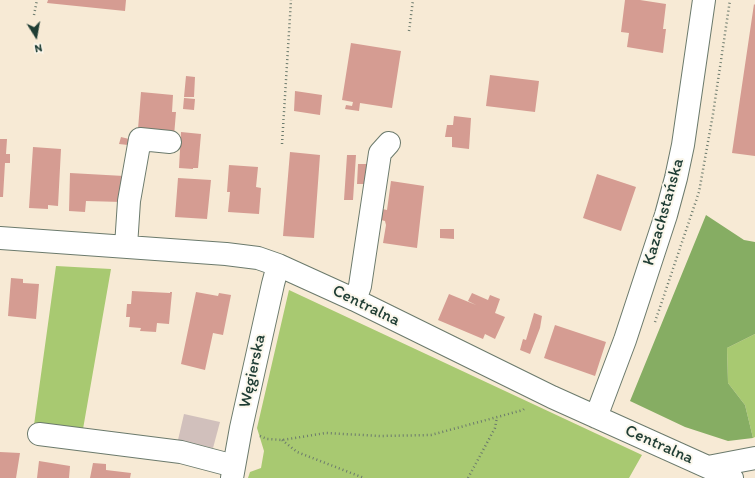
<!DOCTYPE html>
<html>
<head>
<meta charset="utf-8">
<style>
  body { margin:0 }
  #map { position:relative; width:755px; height:478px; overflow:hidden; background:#f7ead5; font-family:Itim,sans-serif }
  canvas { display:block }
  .north { position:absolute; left:16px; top:16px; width:40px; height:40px; -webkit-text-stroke:3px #fbf7ec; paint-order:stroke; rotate:169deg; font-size:11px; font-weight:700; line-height:16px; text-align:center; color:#1f3d34 }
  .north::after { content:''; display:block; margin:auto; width:14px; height:18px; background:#1f3d34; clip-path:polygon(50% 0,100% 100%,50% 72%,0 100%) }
</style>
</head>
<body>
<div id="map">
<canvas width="755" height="478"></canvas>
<div class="north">N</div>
</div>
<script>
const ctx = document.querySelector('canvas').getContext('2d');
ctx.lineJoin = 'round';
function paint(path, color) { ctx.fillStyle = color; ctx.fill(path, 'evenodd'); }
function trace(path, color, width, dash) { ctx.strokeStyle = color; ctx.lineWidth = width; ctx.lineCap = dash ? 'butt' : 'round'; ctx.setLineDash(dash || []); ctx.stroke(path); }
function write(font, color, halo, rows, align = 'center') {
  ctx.font = font + ' Itim,sans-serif'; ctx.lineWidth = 4; ctx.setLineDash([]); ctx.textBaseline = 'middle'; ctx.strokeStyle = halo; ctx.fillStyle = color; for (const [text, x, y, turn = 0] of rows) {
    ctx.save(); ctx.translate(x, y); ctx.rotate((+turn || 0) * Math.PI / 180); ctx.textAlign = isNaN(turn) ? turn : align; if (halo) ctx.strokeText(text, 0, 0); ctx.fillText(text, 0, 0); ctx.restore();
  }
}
paint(new Path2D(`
  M184,414l36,8 -7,26 -35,-8z`), '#d1c0bc');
paint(new Path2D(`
  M56,266l55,3 -28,160 -49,-4z
  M289,290l353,165 -13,23h-381l2,-6 11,-4 3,-17 -7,-23z
  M755,334v103l-2,1 -8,-33 -17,-22 -1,-35z`), '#a8c971');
paint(new Path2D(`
  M706,215l38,25 11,2v92l-28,14 1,35 17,22 8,33 -25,3 -43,-14 -55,-26z`), '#86ad63');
paint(new Path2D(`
  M48,0h78l-1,11 -78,-8z
  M625,0h15l26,4 -3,25h3l-3,24 -36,-6 2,-14 -8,-1z
  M754,4l1,1v151l-23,-3z
  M351,43l50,8 -9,57 -32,-5 -1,8 -14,-2 1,-4 6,1 1,-4 -11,-2z
  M490,75l49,6 -4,31 -49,-6z
  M186,76l9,1 -1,20h-10z
  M295,91l27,4 -2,20 -26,-4z
  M141,92l32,3 -1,17h4l-2,24 -36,-7z
  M184,98l11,1 -1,11 -11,-1z
  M454,116l17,2 -2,31 -17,-2v-10h-7l2,-12h6z
  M181,132l20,2 -3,34h-5v1l-14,-1z
  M121,137l8,2 -1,6 -9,-1z
  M0,139h7l-1,15h4v9h-5l-2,34h-3z
  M33,147l28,2 -3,57 -10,-1v4l-19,-1z
  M290,152l30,3 -6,83 -31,-2z
  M347,155h9l-3,45h-9z
  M358,164h12l-2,20h-11z
  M229,165l29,2 -2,20 5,1 -2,26 -31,-2 2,-20h-3z
  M70,173l54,3 -2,26 -36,-1 -1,11 -16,-1z
  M597,174l39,13 -15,44 -38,-13z
  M178,178l33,2 -4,39 -32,-2z
  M391,181l33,5 -7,62 -34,-5 3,-18 -1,-4 -4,-1 1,-11 5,1z
  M440,229h14v10l-14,-1z
  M11,278l12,1v4l16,1 -3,35 -28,-3z
  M132,291l38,2v-1h2l-3,32 -12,-1 -1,9 -16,-1 1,-3 -12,-1 1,-10h-4l1,-13h4z
  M196,292l22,4 1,-3 12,2 -8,40 -10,-2 -8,37 -24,-6z
  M472,293l16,7 2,-5 10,4 -5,14 10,4 -10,22 -10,-5 -2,5 -45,-19 11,-26 27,11 -8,-4z
  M534,313l8,3 -2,12 -10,26 -10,-4 3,-11 3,1z
  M555,325l51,17 -11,34 -51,-18z
  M0,452l20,1 -4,25h-16z
  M39,461l31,5 -1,12h-32z
  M93,463l13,1v6l25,3 -1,5h-40z`), '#d59c92');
const minor = new Path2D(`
  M0,238l226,16 32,4 20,7 77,35 197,97 180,81
  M126,246l3,-45 11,-62 30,3
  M355,300l5,-14 20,-133 9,-10
  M596,417l29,-77 41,-125 10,-37 7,-33 21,-145
  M39,434l142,18 53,14
  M708,467l47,-9
  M232,478l9,-50 32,-144 5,-19`);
trace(minor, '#6b7a6c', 24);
trace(new Path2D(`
  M34,15l3,-15
  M409,31l4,-31
  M282,144l9,-144
  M655,322l44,-130 14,-78 17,-114
  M260,436l7,3 15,1 44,-7 54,3 51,-1 92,-25 2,-2
  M282,440l15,12 67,26
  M468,478l27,-50 2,-11`), '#6b7a6c', 2.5, [1, 3]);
trace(minor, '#fff', 22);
write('17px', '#1f3d34', '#fbf7ec', [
  ["Kazachstańska",664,212,-74],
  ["Centralna",366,306,26],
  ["Węgierska",253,371,-78],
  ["Centralna",659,445,24]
]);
</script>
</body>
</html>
